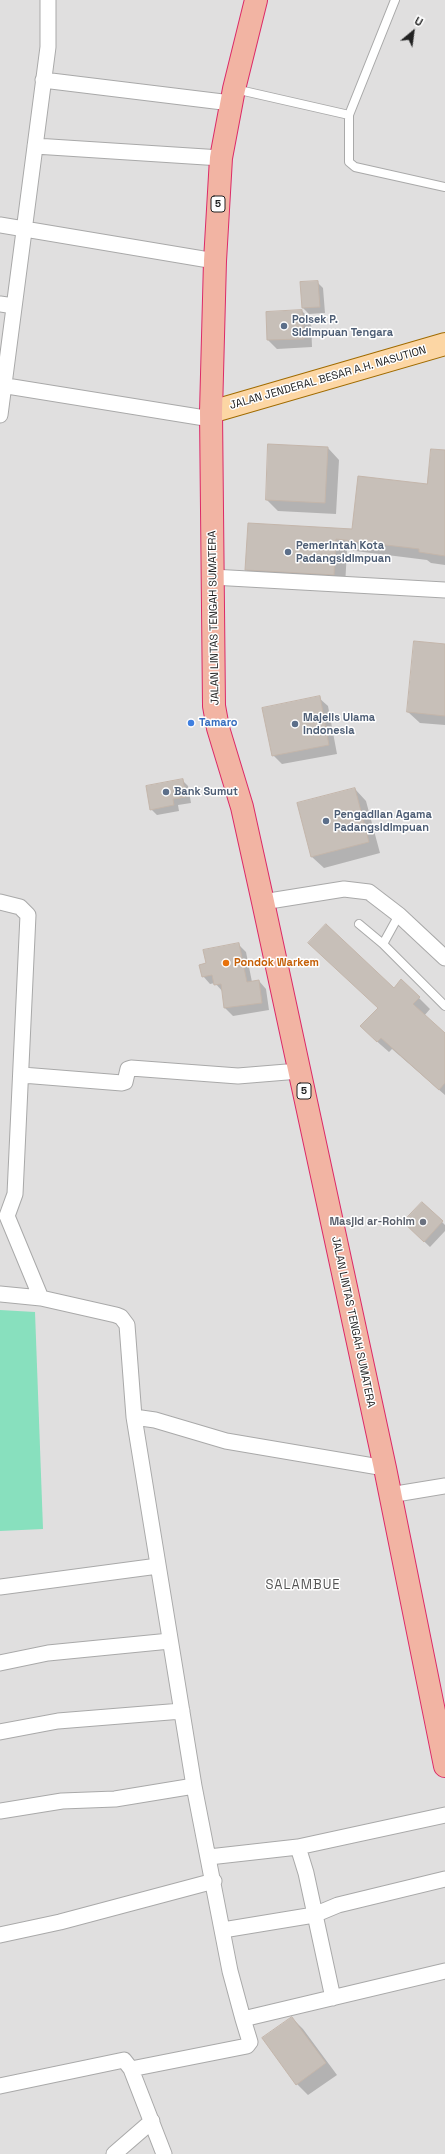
<!DOCTYPE html>
<html>
<head>
<meta charset="utf-8">
<style>
  body { margin:0 }
  #map { position:relative; width:445px; height:2154px; overflow:hidden; background:#f2efe9; font-family:"Space Grotesk",sans-serif }
  canvas { display:block }
  .north { position:absolute; left:393px; top:12px; width:40px; height:40px; -webkit-text-stroke:3px #fff; paint-order:stroke; rotate:29deg; font-size:11px; font-weight:700; line-height:16px; text-align:center; color:#222 }
  .north::after { content:''; display:block; margin:auto; width:14px; height:18px; background:#222; clip-path:polygon(50% 0,100% 100%,50% 72%,0 100%) }
</style>
</head>
<body>
<div id="map">
<canvas width="445" height="2154"></canvas>
<div class="north">U</div>
</div>
<script>
const ctx = document.querySelector('canvas').getContext('2d');
ctx.lineJoin = 'round';
function paint(path, color) { ctx.fillStyle = color; ctx.fill(path, 'evenodd'); }
function trace(path, color, width, dash) { ctx.strokeStyle = color; ctx.lineWidth = width; ctx.lineCap = dash ? 'butt' : 'round'; ctx.setLineDash(dash || []); ctx.stroke(path); }
function write(font, color, halo, rows, align = 'center') {
  ctx.font = font + ' "Space Grotesk",sans-serif'; ctx.lineWidth = 3; ctx.setLineDash([]); ctx.textBaseline = 'middle'; ctx.strokeStyle = halo; ctx.fillStyle = color; for (const [text, x, y, turn = 0] of rows) {
    ctx.save(); ctx.translate(x, y); ctx.rotate((+turn || 0) * Math.PI / 180); ctx.textAlign = isNaN(turn) ? turn : align; if (halo) ctx.strokeText(text, 0, 0); ctx.fillText(text, 0, 0); ctx.restore();
  }
}
paint(new Path2D(`
  M0,0h445v2154h-445z`), '#e0dfdf');
paint(new Path2D(`
  M0,1310l35,2 8,217 -43,2z`), '#88e0be');
paint(new Path2D(`
  M317,282l6,6 2,25 -16,1 -6,-6z
  M302,311l9,9 1,27 -35,2 -9,-9 -1,-27z
  M328,448l11,12 -3,54 -58,-3 -11,-11z
  M445,451v114l-14,-2 -4,-3 -80,-10 -2,36 -88,-5 -11,-12 107,-39 75,-45z
  M445,645v80l-25,-2 -12,-11z
  M319,698l9,8 9,48 -55,10 -9,-9z
  M182,780l6,6 3,17 -13,2 1,6 -22,4 -6,-6z
  M355,789l11,12 14,52 -56,15 -12,-11 -14,-53z
  M239,945l7,7 6,30 7,-1 7,8 3,21 -36,6 -8,-8 -2,-16 -8,-9 -5,1 -7,-8 4,-12z
  M394,989l25,9 11,11 -6,7 21,18v61l-53,-46 -3,3 -16,-14 6,-30z
  M423,1203l22,22v6l-15,16 -26,-25z
  M292,2018l11,11 34,46 -29,20 -11,-11z`), '#0003');
const building = new Path2D(`
  M318,281l2,26 -18,1 -2,-26z
  M302,310l2,29 -37,1 -1,-28z
  M268,444l60,3 -3,56 -59,-3z
  M431,449l14,1v106l-26,-4v-3l-83,-10 -2,36 -89,-5 3,-47 104,6 6,-53 69,8z
  M414,641l31,3v72l-38,-4z
  M320,696l9,49 -57,11 -10,-48z
  M183,779l3,18 -13,2 1,6 -24,5 -4,-24z
  M355,788l14,54 -58,15 -14,-54z
  M326,924l68,64 7,-9 19,18 -7,7 32,29v50l-6,7 -58,-52 -4,4 -17,-16 18,-18 -70,-65z
  M239,943l8,39 12,-2 3,23 -38,5 -3,-24 -7,1 -2,-10 -10,2 -3,-12 7,-2 -3,-13z
  M422,1202l21,19 -19,21 -21,-20z
  M292,2017l34,46 -30,22 -34,-47z`);
paint(building, '#c7bfb8');
trace(building, '#c4b6ab', 1);
const service = new Path2D(`
  M395,0l-46,115v47l6,5 90,20
  M235,89l114,26
  M359,924l24,20 16,-29
  M383,944l62,62`);
const minor = new Path2D(`
  M43,80l188,23
  M35,146l186,12
  M0,225l215,36
  M0,304l14,2
  M0,385l211,34
  M0,415l48,-368v-47
  M212,577l233,13
  M0,902l20,5 8,8 -13,279 -8,22 34,82
  M263,902l81,-13 25,3 30,23 46,43
  M22,1075l100,8 3,-1 3,-13 3,-1 107,8 61,-5
  M0,1294l41,4 75,17 5,2 6,8 7,92 60,369 36,185 13,48 202,-48
  M134,1417l21,3 71,21 159,27
  M390,1495l55,-9
  M0,1587l158,-21
  M0,1663l48,-10 122,-12
  M0,1732l58,-11 124,-10
  M0,1811l62,-10 53,-2 79,-13
  M298,1847l147,-32
  M209,1857l89,-10 8,26 27,125
  M223,1930l91,-15 24,-10 107,-26
  M0,1935l60,-13 154,-41
  M131,2069l116,-23 3,-4 -7,-23
  M0,2086l124,-26 7,9 33,85
  M114,2154l38,-33`);
const primary = new Path2D(`
  M211,412l234,-68`);
const trunk = new Path2D(`
  M256,0l-22,89 -13,69 -6,103 -4,151 3,294 4,22 24,79 21,95 122,566 60,298`);
trace(service, '#a9a9a9', 10);
trace(minor, '#a9a9a9', 17);
trace(primary, '#a06b00', 24);
trace(trunk, '#dc2a67', 24);
trace(service, '#fff', 8);
trace(minor, '#fff', 15);
trace(primary, '#fcd6a4', 22);
trace(trunk, '#f2b4a3', 22);
for (const [x, y, r, color] of [
  [284,326,4,"#5c6f8a"],
  [288,552,4,"#5c6f8a"],
  [191,723,4,"#3f7fe0"],
  [295,724,4,"#5c6f8a"],
  [166,792,4,"#5c6f8a"],
  [326,821,4,"#5c6f8a"],
  [226,963,4,"#e8710a"],
  [423,1222,4,"#6b7280"]
]) { const dot = new Path2D(); dot.arc(x, y, r, 0, 2 * Math.PI); ctx.fillStyle = color; ctx.fill(dot); trace(dot, '#fff', 1.5); }
for (const [x, y, w] of [
  [218,204,14],
  [304,1091,14]
]) { const box = new Path2D(); box.roundRect(x - w / 2, y - 8, w, 16, 3); ctx.fillStyle = '#fff'; ctx.fill(box); trace(box, '#222', 1); }
write('bold 10px', '#222', null, [
  ["5",218,204],
  ["5",304,1091]
]);
write('bold 11px', '#4e5e75', '#fff', [
  ["Polsek P.",292,320],
  ["Sidimpuan Tengara",292,333],
  ["Pemerintah Kota",296,546],
  ["Padangsidimpuan",296,559],
  ["Majelis Ulama",303,718],
  ["Indonesia",303,731],
  ["Bank Sumut",174,792],
  ["Pengadilan Agama",334,815],
  ["Padangsidimpuan",334,828]
], 'left');
write('11px', '#222', '#fff', [
  ["JALAN JENDERAL BESAR A.H. NASUTION",328,378,-16],
  ["JALAN LINTAS TENGAH SUMATERA",214,618,-91],
  ["JALAN LINTAS TENGAH SUMATERA",353,1322,78]
]);
write('bold 11px', '#366cbe', '#fff', [
  ["Tamaro",199,723]
], 'left');
write('bold 11px', '#c56008', '#fff', [
  ["Pondok Warkem",234,963]
], 'left');
write('bold 11px', '#5b616d', '#fff', [
  ["Masjid ar-Rohim",415,1222]
], 'right');
ctx.letterSpacing = '1px';
write('13px', '#555', '#fff', [
  ["SALAMBUE",303,1585]
]);
ctx.letterSpacing = '0px';
</script>
</body>
</html>
